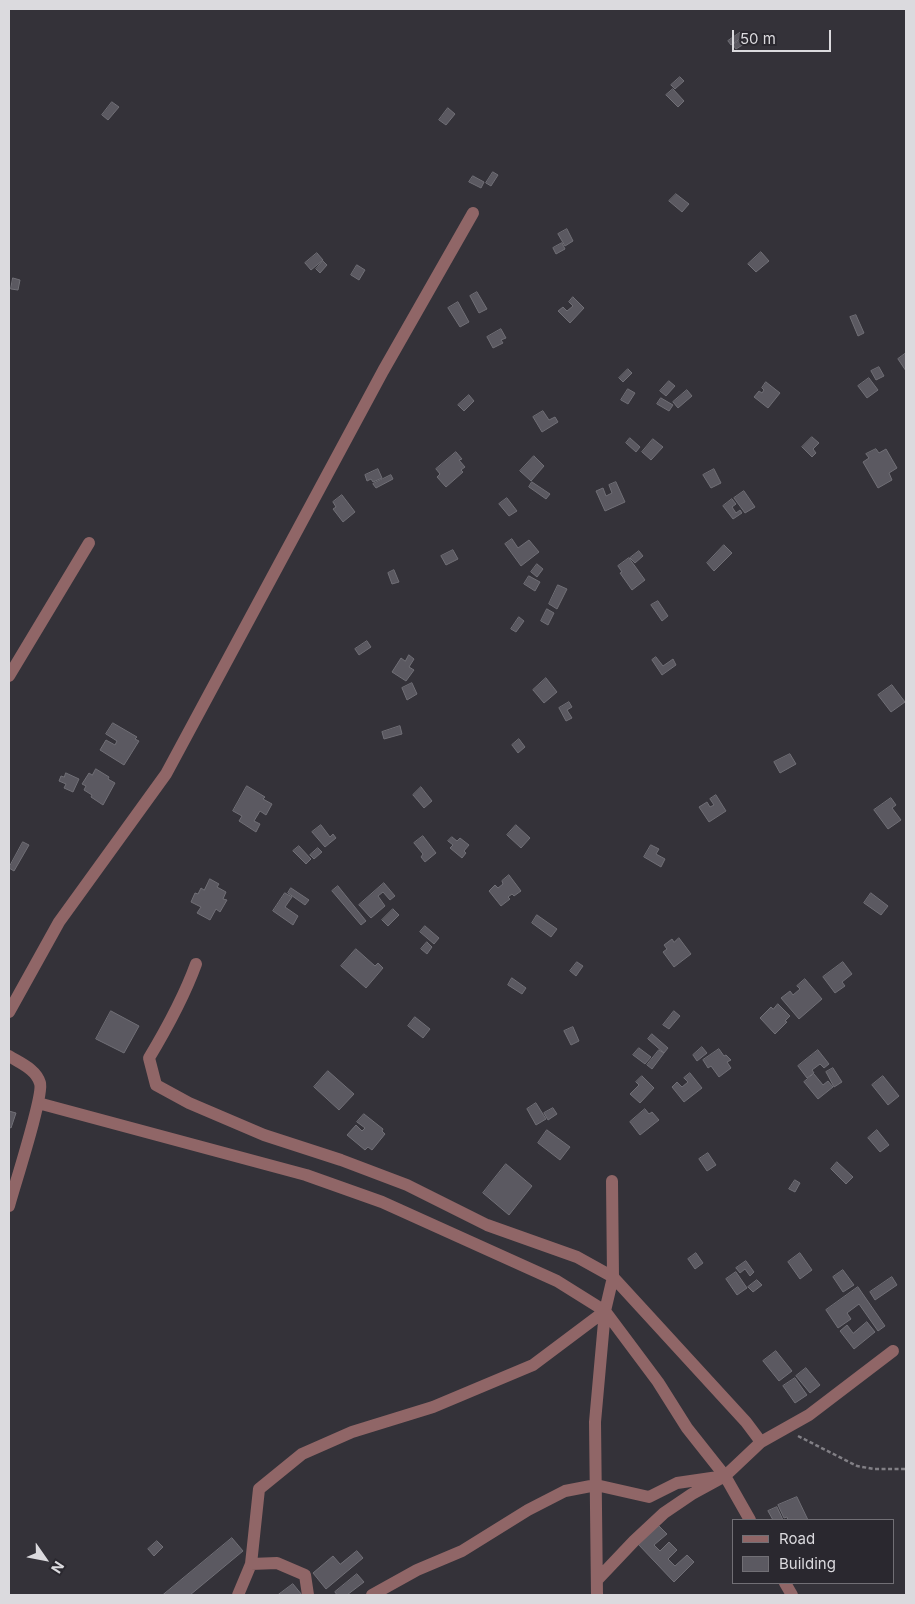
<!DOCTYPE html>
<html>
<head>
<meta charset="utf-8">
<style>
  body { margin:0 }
  #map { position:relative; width:915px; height:1604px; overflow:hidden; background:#343239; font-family:Inter,sans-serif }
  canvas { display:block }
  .frame { position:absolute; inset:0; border:10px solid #dbdade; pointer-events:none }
  .legend { position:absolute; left:732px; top:1519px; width:162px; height:65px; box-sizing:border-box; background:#2a282f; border:1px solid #716f75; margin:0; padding:6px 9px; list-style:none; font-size:15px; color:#dbdade }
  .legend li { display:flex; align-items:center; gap:10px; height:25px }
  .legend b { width:25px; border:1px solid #716f75 }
  .north { position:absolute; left:20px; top:1534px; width:50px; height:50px; -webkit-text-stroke:4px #2a282f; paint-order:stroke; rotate:123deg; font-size:14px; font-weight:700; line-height:20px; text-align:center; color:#dbdade }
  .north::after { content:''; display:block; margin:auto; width:18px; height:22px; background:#dbdade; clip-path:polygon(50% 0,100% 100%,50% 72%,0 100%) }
  .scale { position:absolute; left:732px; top:30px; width:99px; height:22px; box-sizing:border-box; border:2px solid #dbdade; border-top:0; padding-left:6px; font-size:15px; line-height:18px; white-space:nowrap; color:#dbdade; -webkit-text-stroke:4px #2a282f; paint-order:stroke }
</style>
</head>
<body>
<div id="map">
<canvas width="915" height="1604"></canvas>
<div class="frame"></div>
<ul class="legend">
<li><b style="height:6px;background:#906667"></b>Road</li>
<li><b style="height:14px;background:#5b5961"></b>Building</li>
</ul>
<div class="north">N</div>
<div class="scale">50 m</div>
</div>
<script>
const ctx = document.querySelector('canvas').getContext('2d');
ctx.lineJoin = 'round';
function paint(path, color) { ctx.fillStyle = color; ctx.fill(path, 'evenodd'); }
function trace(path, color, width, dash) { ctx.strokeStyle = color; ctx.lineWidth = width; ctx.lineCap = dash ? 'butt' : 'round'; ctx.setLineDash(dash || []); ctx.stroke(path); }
const building = new Path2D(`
  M741,32l3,4 -13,9 -3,-4z
  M746,37l3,4 -13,8 -3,-4z
  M680,77l4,4 -9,8 -4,-4z
  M673,89l11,12 -6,6 -12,-12z
  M112,102l7,5 -11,13 -6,-5z
  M448,108l7,6 -9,11 -7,-5z
  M493,172l5,3 -7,11 -5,-3z
  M473,176l11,6 -3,6 -12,-6z
  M676,194l13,10 -7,8 -13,-11z
  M567,229l6,12 -8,5 -7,-12z
  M562,243l3,6 -9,5 -3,-6z
  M761,252l8,9 -13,11 -8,-8z
  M317,253l6,7 -12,10 -6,-7z
  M323,261l4,4 -7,8 -4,-4z
  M357,265l8,5 -6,10 -8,-5z
  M13,278l7,2 -2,10 -7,-1z
  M477,292l10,17 -8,4 -9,-17z
  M573,297l11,11 -14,15 -12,-12 5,-4 4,4 6,-5 -4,-4z
  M458,302l11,20 -9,5 -12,-19z
  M856,315l8,18 -6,3 -8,-19z
  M501,329l5,9 -5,2 2,3 -10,5 -6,-11z
  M906,353v18l-8,-12z
  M879,367l5,9 -8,4 -5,-9z
  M628,369l4,4 -9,9 -4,-4z
  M869,378l9,12 -11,8 -9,-12z
  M669,381l6,5 -9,10 -6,-5z
  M766,382l14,11 -12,15 -14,-11 5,-6 3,2 2,-3 -2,-2z
  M628,389l7,4 -7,11 -7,-4z
  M687,390l5,6 -14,12 -5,-6z
  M469,395l5,6 -10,10 -6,-6z
  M661,398l12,7 -4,6 -12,-7z
  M543,411l6,9 6,-3 3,5 -16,10 -9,-15z
  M812,437l7,6 -6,6 3,4 -4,4 -10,-10z
  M630,438l10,9 -4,5 -10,-9z
  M653,439l10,8 -12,13 -9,-8z
  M876,449l3,4 7,-4 11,19 -8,5 3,7 -14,8 -15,-26 6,-4 -3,-4z
  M456,452l6,7 -3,1 6,7 -4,3 2,2 -17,15 -9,-10 3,-3 -4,-5z
  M534,456l10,10 -13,15 -11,-10z
  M378,469l4,9 -9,4 -2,-3 -4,2 -2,-6z
  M714,469l7,14 -10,5 -8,-13z
  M391,475l2,4 -17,9 -3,-4z
  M532,482l18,12 -4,5 -17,-12z
  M616,482l9,20 -20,9 -9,-20 7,-3 3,8 6,-3 -3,-8z
  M744,491l11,16 -10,6 -11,-15z
  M342,495l13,17 -12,10 -10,-13 3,-2 -3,-5z
  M507,498l10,13 -8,5 -10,-12z
  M732,499l4,5 -4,3 4,6 4,-3 2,3 -9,6 -10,-13z
  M512,539l6,9 11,-8 10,12 -18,14 -16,-22z
  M724,545l8,8 -18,18 -7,-8z
  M453,550l5,9 -12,6 -5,-9z
  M639,551l4,5 -8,7 -5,-5z
  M629,558l16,22 -13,10 -12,-17 2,-1 -4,-6z
  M537,564l6,5 -6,8 -6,-5z
  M394,570l5,12 -7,2 -4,-11z
  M529,576l11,6 -5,9 -11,-7z
  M558,585l9,4 -10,20 -8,-5z
  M658,601l10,15 -6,5 -11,-16z
  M547,609l7,4 -6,12 -7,-4z
  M519,617l5,4 -8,11 -5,-3z
  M367,641l4,6 -12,8 -4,-6z
  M409,655l5,4 -5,8 5,3 -8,11 -14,-9 9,-14 4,3z
  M656,657l7,9 10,-7 3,6 -14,10 -10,-15z
  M546,678l11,14 -13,11 -11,-13z
  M412,683l5,11 -10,6 -5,-12z
  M892,685l13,17 -14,10 -13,-17z
  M569,702l3,5 -5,3 5,8 -6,3 -7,-13z
  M113,723l24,14 -2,2 4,2 -15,24 -24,-15 6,-10 9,5 2,-4 -11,-7z
  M400,726l2,8 -18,5 -2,-7z
  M519,739l6,8 -7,6 -6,-8z
  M790,754l6,10 -16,9 -6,-11z
  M96,769l13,8 -1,2 7,4 -12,22 -12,-8 1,-2 -8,-5 2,-4 -4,-2 7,-11 3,2z
  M66,773l13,6 -6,13 -9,-4 2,-4 -7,-3 2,-5 3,1z
  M247,786l18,11 -2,2 9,5 -6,11 -6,-4 -6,10 6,3 -4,8 -17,-11 3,-5 -9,-5z
  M421,787l11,14 -8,7 -11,-13z
  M716,795l10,16 -17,11 -10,-15 8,-5 3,5 4,-2 -4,-6z
  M891,798l5,7 -4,3 9,12 -13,9 -14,-19z
  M321,825l9,12 3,-3 3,4 -11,9 -13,-15z
  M516,825l14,13 -9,10 -14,-13z
  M423,836l13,17 -11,9 -4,-5 2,-3 -9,-11z
  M452,837l5,4 3,-3 9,7 -5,6 2,2 -4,5 -12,-10 3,-3 -5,-4z
  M23,842l6,3 -15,26 -5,-3z
  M651,845l8,4 -3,5 9,5 -4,8 -17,-10z
  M299,846l12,13 -5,5 -13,-13z
  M318,848l4,4 -8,7 -4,-4z
  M509,875l12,16 -7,5 -2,-2 -4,3 2,2 -9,7 -12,-15 6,-6 3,3 5,-4 -1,-3z
  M210,879l9,5 -2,3 9,5 -3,7 4,1 -7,12 -4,-3 -6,11 -13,-7 4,-6 -10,-5 4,-9 3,1 3,-6 3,2z
  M384,883l11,13 -5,4 -7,-8 -5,4 7,10 -14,12 -12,-13z
  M338,886l28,35 -5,4 -29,-34z
  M291,888l18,12 -4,5 -17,-12z
  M285,893l7,4 -7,10 13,9 -5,9 -20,-14z
  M871,893l17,13 -7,9 -17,-12z
  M393,909l6,6 -11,11 -6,-6z
  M537,915l20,14 -6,8 -19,-14z
  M425,926l14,12 -5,6 -14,-12z
  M679,938l12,16 -17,13 -11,-15 4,-3 -3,-4 8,-6 2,3z
  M427,942l5,5 -5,7 -6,-5z
  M356,949l19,17 3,-3 5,5 -17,20 -25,-22z
  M577,962l6,4 -7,10 -6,-5z
  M843,962l9,12 -10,8 3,4 -10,7 -12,-16z
  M512,978l14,10 -4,6 -14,-9z
  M805,979l17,20 -23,20 -18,-21 9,-7 3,4 7,-6 -3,-3z
  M778,1004l12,12 -5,5 2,1 -12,12 -15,-16 11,-11 2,2z
  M111,1011l28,15 -15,27 -28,-14z
  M674,1011l6,5 -11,13 -6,-4z
  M415,1017l15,12 -7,9 -15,-12z
  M573,1027l6,14 -8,4 -7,-14z
  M652,1034l16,14 -4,5 -16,-14z
  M702,1047l5,6 -10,8 -4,-6z
  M639,1048l12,9 -6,7 -12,-9z
  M719,1049l5,7 2,-1 5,5 -4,2 4,6 -12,9 -8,-11 -3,2 -5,-8z
  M659,1050l5,3 -12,16 -5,-4z
  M818,1050l11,14 -5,4 -4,-4 -8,6 2,3 -7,5 -9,-12z
  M833,1068l9,14 -8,5 -8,-15z
  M328,1071l26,23 -15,16 -25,-23z
  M690,1073l12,15 -18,14 -12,-15 5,-5 5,5 6,-5 -4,-4z
  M814,1074l9,11 5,-4 5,6 -15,12 -14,-17z
  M642,1076l12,12 -14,15 -10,-9 9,-9 -3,-3z
  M883,1076l16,20 -11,9 -16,-20z
  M536,1103l10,16 -10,6 -9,-16z
  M553,1108l4,6 -9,6 -4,-7z
  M645,1109l4,5 3,-2 7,8 -19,15 -10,-13z
  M9,1111l7,2 -5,15 -2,-1z
  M364,1114l19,15 -1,2 3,3 -13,16 -4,-3 -3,3 -18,-15 9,-10 6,6 3,-3 -8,-6z
  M547,1130l23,17 -10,13 -22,-17z
  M877,1130l12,15 -9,7 -12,-14z
  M708,1153l8,12 -9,6 -8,-12z
  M837,1162l16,15 -7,7 -15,-15z
  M506,1164l26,22 -23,29 -26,-22z
  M795,1180l5,3 -5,9 -6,-3z
  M696,1253l7,10 -8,6 -7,-10z
  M800,1253l12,17 -12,9 -12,-17z
  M746,1261l8,11 -4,4 -5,-7 -5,4 -4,-5z
  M843,1270l11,15 -11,7 -10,-15z
  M736,1272l11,16 -10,7 -11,-16z
  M892,1277l5,8 -22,15 -5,-8z
  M757,1280l5,5 -9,7 -5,-5z
  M858,1287l27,39 -7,5 -19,-27 -12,9 4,6 -13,9 -12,-18z
  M867,1322l8,10 -21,17 -14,-18 7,-6 6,8z
  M776,1351l16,20 -13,10 -16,-20z
  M806,1368l14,17 -10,8 -14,-17z
  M795,1378l12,17 -12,8 -12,-17z
  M797,1497l11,23h-20l-1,-3 -3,1 -6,-13z
  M777,1507l6,13h-10l-5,-9z
  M658,1525l9,9 -13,11 6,6 9,-9 8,8 -9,9 7,7 12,-11 7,7 -20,20 -36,-38z
  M232,1538l11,13 -53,44h-27z
  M157,1541l6,6 -9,9 -6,-7z
  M357,1551l6,7 -37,31 -13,-16 20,-17 7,8z
  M357,1574l7,8 -17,13h-10l-2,-3z
  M293,1584l9,11h-24z`);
paint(building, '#5b5961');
trace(building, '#706f76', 1);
trace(new Path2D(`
  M798,1436l59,30 17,3h32`), '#817f85', 2.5, [4, 2.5]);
trace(new Path2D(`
  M9,676l80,-133
  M196,964c-12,33 -29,64 -47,94l7,27 33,18 75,32 77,25 66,25 80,40 90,32 36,20 133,145 15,20
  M9,1012l50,-90 107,-148 217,-403 90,-158
  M9,1056c11,7 27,13 31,27 4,12 -26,104 -31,123
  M38,1103l268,72 76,27 175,79 48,30 53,71 29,46 38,48 25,44
  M251,1564l26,-1 28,12 3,20
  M597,1580l37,-39 30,-28 28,-19 33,-18 36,-34 48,-27 84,-64
  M785,1583l7,12
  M238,1595l13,-31 8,-75 43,-35 50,-22 81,-25 100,-42 72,-54
  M372,1595l45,-25 45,-19 66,-41 37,-19 31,-6 53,12 28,-14 48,-7
  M597,1595l-2,-173 10,-111 8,-34 -1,-96`), '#906667', 12);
</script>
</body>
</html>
